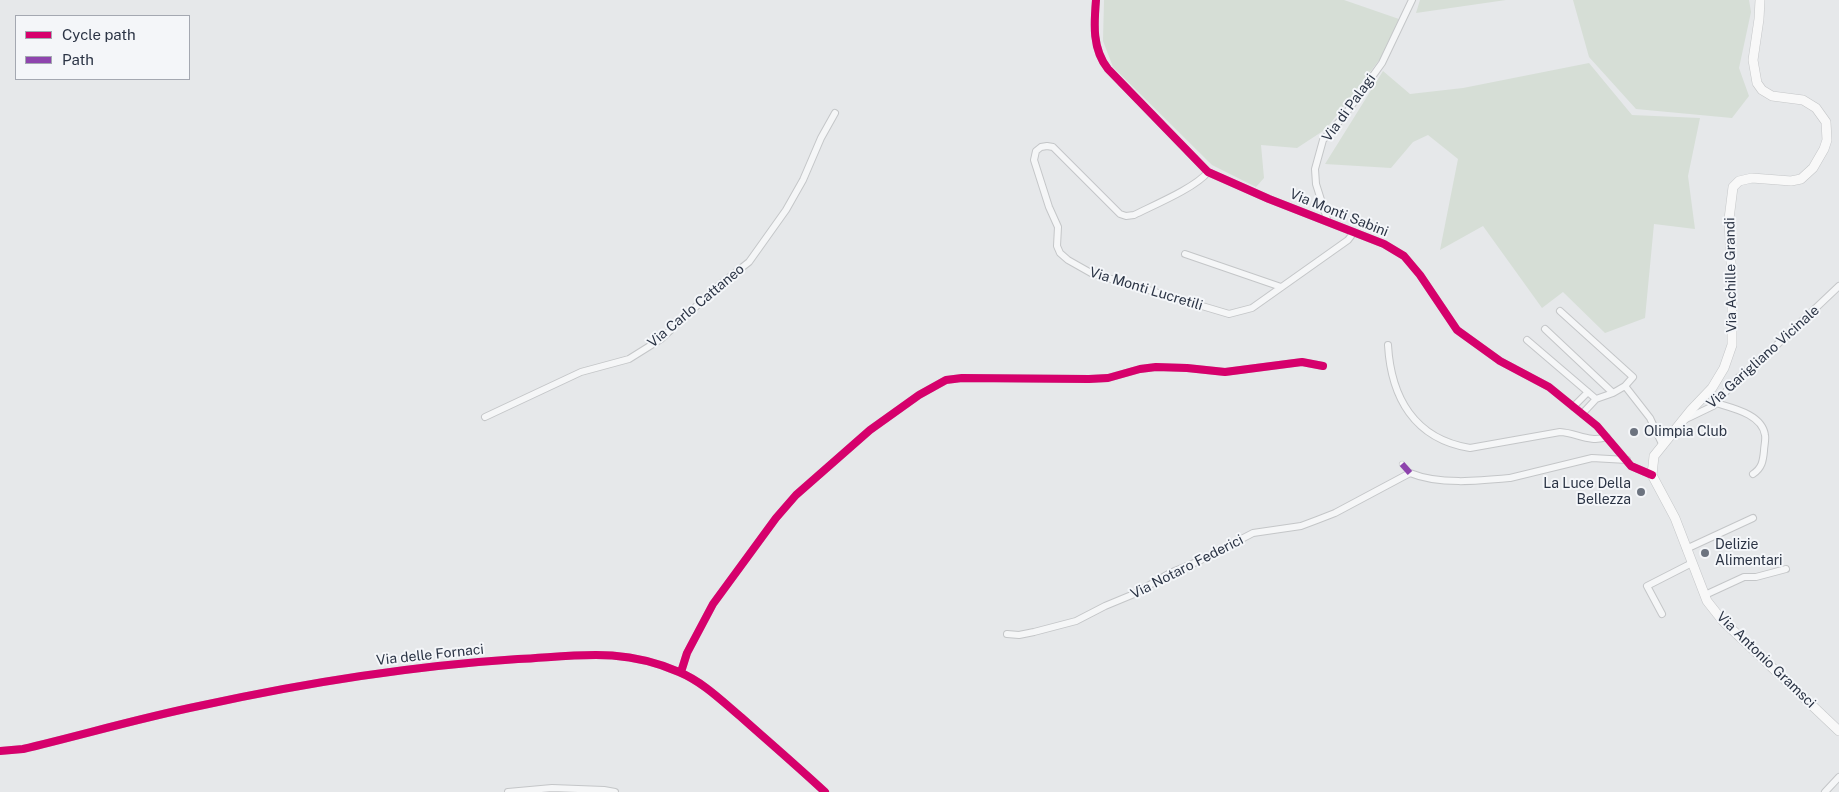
<!DOCTYPE html>
<html>
<head>
<meta charset="utf-8">
<style>
  body { margin:0 }
  #map { position:relative; width:1839px; height:792px; overflow:hidden; background:#e6e8ea; font-family:"Public Sans",sans-serif }
  canvas { display:block }
  .legend { position:absolute; left:15px; top:15px; width:175px; height:65px; box-sizing:border-box; background:#f4f6f9; border:1px solid #a4a8b1; margin:0; padding:6px 9px; list-style:none; font-size:15px; color:#2b3445 }
  .legend li { display:flex; align-items:center; gap:10px; height:25px }
  .legend b { width:25px; border:1px solid #a4a8b1 }
</style>
</head>
<body>
<div id="map">
<canvas width="1839" height="792"></canvas>
<ul class="legend">
<li><b style="height:6px;background:#d6006c"></b>Cycle path</li>
<li><b style="height:6px;background:#8e44ad"></b>Path</li>
</ul>
</div>
<script>
const ctx = document.querySelector('canvas').getContext('2d');
ctx.lineJoin = 'round';
function paint(path, color) { ctx.fillStyle = color; ctx.fill(path, 'evenodd'); }
function trace(path, color, width, dash) { ctx.strokeStyle = color; ctx.lineWidth = width; ctx.lineCap = dash ? 'butt' : 'round'; ctx.setLineDash(dash || []); ctx.stroke(path); }
function write(font, color, halo, rows, align = 'center') {
  ctx.font = font + ' "Public Sans",sans-serif'; ctx.lineWidth = 4; ctx.setLineDash([]); ctx.textBaseline = 'middle'; ctx.strokeStyle = halo; ctx.fillStyle = color; for (const [text, x, y, turn = 0] of rows) {
    ctx.save(); ctx.translate(x, y); ctx.rotate((+turn || 0) * Math.PI / 180); ctx.textAlign = isNaN(turn) ? turn : align; if (halo) ctx.strokeText(text, 0, 0); ctx.fillText(text, 0, 0); ctx.restore();
  }
}
paint(new Path2D(`
  M1104,0h240l55,19 -19,40 -54,70 -29,19 -36,-3 3,33 -8,9 -44,-22 -99,-98 -10,-26z
  M1420,0h86l-90,13z
  M1573,0h176l2,12 -12,56 10,28 -17,22 -96,-9 -47,-52z
  M1589,63l43,52 68,3 -12,58 7,53 -41,-5 -9,94 -40,15 -42,-41 -21,16 -59,-82 -43,24 18,-91 -30,-24 -15,7 -22,26 -66,-4 58,-93 27,23 53,-6z`), '#d6ded6');
const pedestrian = new Path2D(`
  M1402,464l8,9`);
const minor = new Path2D(`
  M1096,0c-2,24 -4,49 12,69l100,103 61,27 115,45 20,12 16,19 37,55 43,31 49,26 48,39 34,40 21,9
  M1208,172c-13,16 -54,33 -74,43l-8,1 -6,-2 -67,-67 -6,-1 -6,1 -5,4 -2,9 15,47 9,20 -1,19 3,7 8,7 23,13 138,41 23,-6 96,-68 6,-8
  M1328,222l-12,-38 -1,-15 8,-29 21,-24 38,-53 30,-63
  M1185,254l96,33
  M1545,329l68,64 12,-7 8,-9 -73,-66
  M1527,340l69,59 17,-6
  M1388,345c3,52 26,94 82,103l90,-16c17,1 30,11 47,5
  M1625,386l25,32 13,28
  M1716,403c16,5 46,11 49,32 1,5 -1,11 -1,16 -1,10 -2,17 -11,23
  M1573,407l15,-15
  M1582,414l14,-15
  M485,417l96,-45 48,-13 32,-20 56,-52 32,-25 37,-52 17,-30 18,-42 14,-25
  M1684,420l29,-14 26,-29 24,-19 76,-72
  M1686,549l67,-31
  M1705,595l39,-18h12l30,-8
  M1662,614l-15,-28 45,-23
  M1007,634l12,1 15,-3 42,-11 29,-15 29,-12 36,-21 29,-12 54,-28 48,-7 16,-6 18,-7 75,-40c29,12 69,8 100,5l82,-20 35,2
  M681,672l6,-19 26,-49 63,-86 20,-23 74,-65 49,-35 27,-15 16,-2 127,1 19,-1 32,-9 16,-2 31,1 38,4 77,-10 21,4
  M0,751l23,-2c59,-14 117,-31 176,-43 105,-23 212,-40 319,-47 60,-3 103,-12 161,13 24,10 43,29 62,45 28,25 56,49 84,75
  M508,792l44,-4 52,2 11,2
  M1825,792l14,-15`);
const secondary = new Path2D(`
  M1760,0l-1,19 -6,41 4,23 5,7 10,6 31,4 13,8 10,14 1,18 -3,9 -11,19 -12,11 -10,2 -39,-3 -13,3 -6,6 -4,32 3,64v62l-8,23 -12,20 -21,22 -37,46 -2,19 23,43 32,83 15,19 117,111`);
trace(pedestrian, '#c4c6c8', 6);
trace(minor, '#c4c6c8', 8);
trace(secondary, '#c4c6c8', 10);
trace(pedestrian, '#f5f6f7', 5);
trace(minor, '#f5f6f7', 6);
trace(secondary, '#f8f8f8', 9);
trace(new Path2D(`
  M1402,464l8,9`), '#8e44ad', 6, [12, 6]);
trace(new Path2D(`
  M1096,0c-2,24 -4,49 12,69l100,103 61,27 115,45 20,12 16,19 37,55 43,31 49,26 48,39 34,40 21,9
  M681,672l6,-19 26,-49 63,-86 20,-23 74,-65 49,-35 27,-15 16,-2 127,1 19,-1 32,-9 16,-2 31,1 38,4 77,-10 21,4
  M0,751l23,-2c59,-14 117,-31 176,-43 105,-23 212,-40 319,-47 60,-3 103,-12 161,13 24,10 43,29 62,45 28,25 56,49 84,75`), '#d6006c', 8);
for (const [x, y, r, color] of [
  [1634,432,5,"#6c737f"],
  [1641,492,5,"#6c737f"],
  [1705,553,5,"#6c737f"]
]) { const dot = new Path2D(); dot.arc(x, y, r, 0, 2 * Math.PI); ctx.fillStyle = color; ctx.fill(dot); trace(dot, '#f4f6f9', 2); }
write('14px', '#2b3445', '#f4f6f9', [
  ["Via di Palagi",1349,108,-54],
  ["Via Monti Sabini",1339,213,22],
  ["Via Achille Grandi",1731,275,-91],
  ["Via Monti Lucretili",1146,289,17],
  ["Via Carlo Cattaneo",696,306,-40],
  ["Via Garigliano Vicinale",1763,357,-42],
  ["Via Notaro Federici",1187,567,-27],
  ["Via delle Fornaci",430,655,-6],
  ["Via Antonio Gramsci",1766,660,44]
]);
write('14px', '#2b3445', '#f4f6f9', [
  ["Olimpia Club",1644,432],
  ["La Luce Della",1631,484,"right"],
  ["Bellezza",1631,500,"right"],
  ["Delizie",1715,545],
  ["Alimentari",1715,561]
], 'left');
</script>
</body>
</html>
